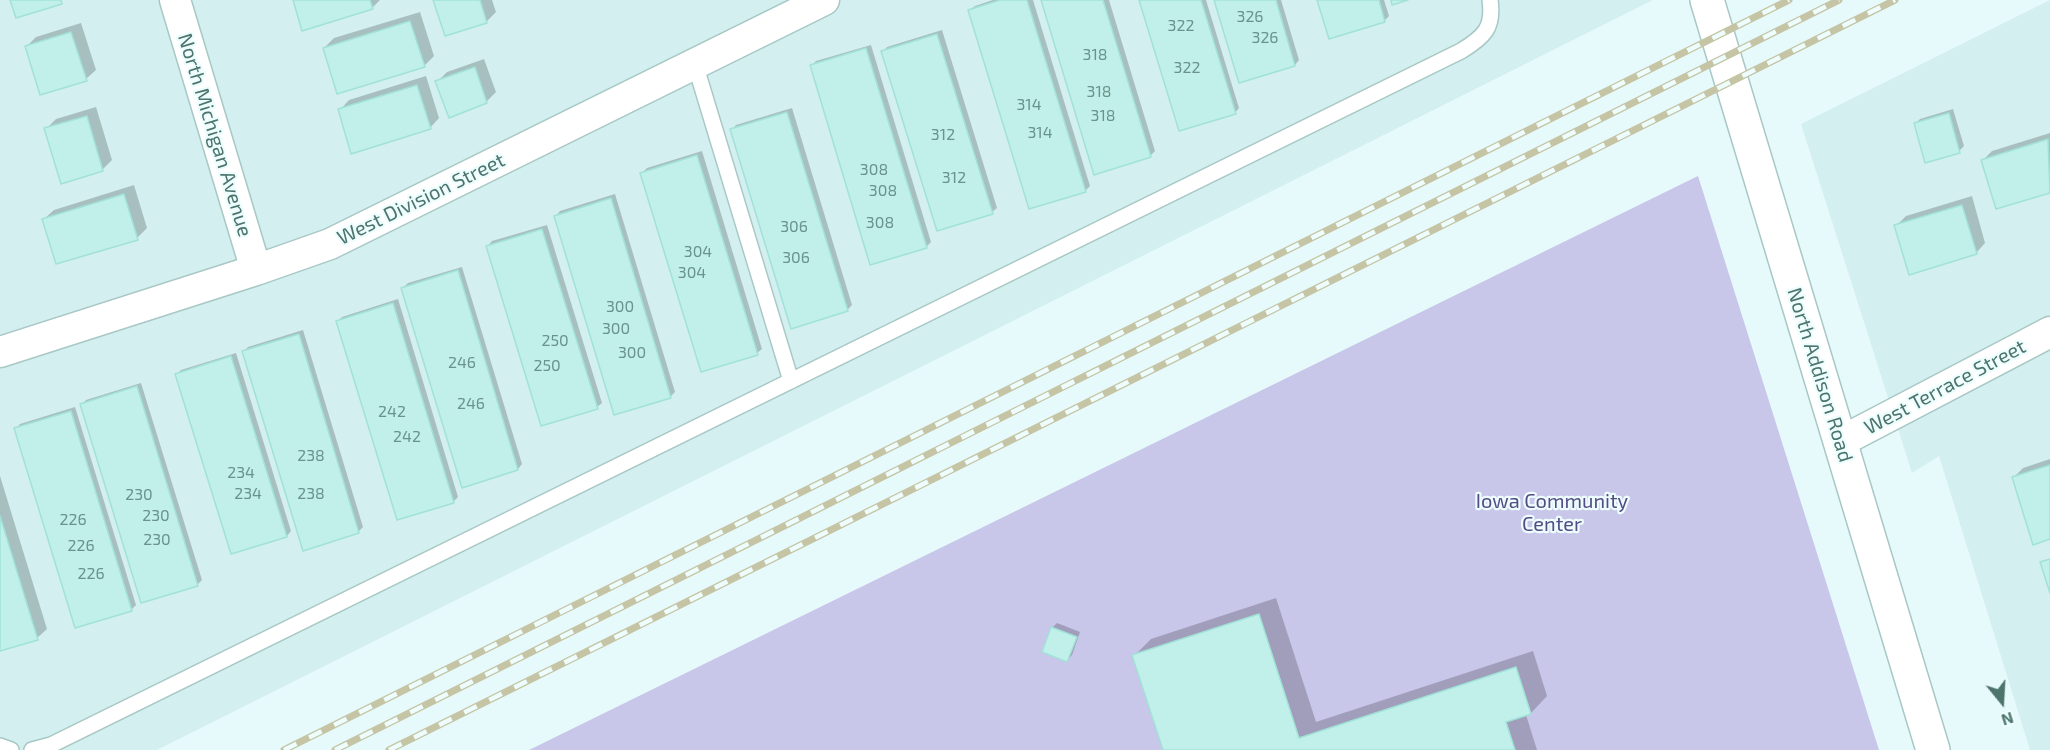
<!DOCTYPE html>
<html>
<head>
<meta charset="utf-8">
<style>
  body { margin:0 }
  #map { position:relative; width:2050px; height:750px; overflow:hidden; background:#e7fafb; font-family:"Exo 2",sans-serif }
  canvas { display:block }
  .north { position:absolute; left:1972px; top:672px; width:60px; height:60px; -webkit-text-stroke:4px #edfdfe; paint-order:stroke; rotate:162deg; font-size:16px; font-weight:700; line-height:24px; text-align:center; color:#4c746d }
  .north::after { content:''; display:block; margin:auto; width:21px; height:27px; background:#4c746d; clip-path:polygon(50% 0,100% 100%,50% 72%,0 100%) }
</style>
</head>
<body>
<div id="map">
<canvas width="2050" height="750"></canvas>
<div class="north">N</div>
</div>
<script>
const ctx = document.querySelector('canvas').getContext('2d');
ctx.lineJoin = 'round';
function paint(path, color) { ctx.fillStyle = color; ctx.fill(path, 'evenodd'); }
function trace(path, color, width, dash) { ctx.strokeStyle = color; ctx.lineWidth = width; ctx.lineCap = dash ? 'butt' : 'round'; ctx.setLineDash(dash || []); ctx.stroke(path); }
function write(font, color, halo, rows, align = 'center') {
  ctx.font = font + ' "Exo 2",sans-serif'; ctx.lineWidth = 4.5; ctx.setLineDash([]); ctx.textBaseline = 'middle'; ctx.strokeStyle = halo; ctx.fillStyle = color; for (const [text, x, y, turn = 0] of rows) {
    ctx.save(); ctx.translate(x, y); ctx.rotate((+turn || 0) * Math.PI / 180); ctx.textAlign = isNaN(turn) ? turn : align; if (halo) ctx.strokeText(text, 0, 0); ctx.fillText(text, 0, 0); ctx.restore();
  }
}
paint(new Path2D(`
  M0,0h1653l-1496,750h-157z
  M2050,0v750h-20l-91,-294 -27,17 -111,-349z`), '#d3eff0');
paint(new Path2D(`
  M1698,176l181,574h-1350z`), '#c8c6e9');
paint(new Path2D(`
  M294,0h86l-8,8z
  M435,0h57l4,12 -10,10z
  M993,0h40l57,186 -5,5 -115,-181 5,-4z
  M1043,0h66l46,151 -5,5z
  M1140,0h66l33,108 -4,5z
  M1215,0h66l18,60 -4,5z
  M1318,0h66l5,16 -5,5z
  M420,12l14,44 -10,10 -100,-18 10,-10z
  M81,23l15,47 -10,9 -59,-33 9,-9z
  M942,30l55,178 -5,4 -109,-160 4,-5z
  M871,45l60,197 -5,5 -115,-181 5,-5z
  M484,59l12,33 -10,10 -49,-20 10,-10z
  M426,76l13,42 -9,10 -90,-18 9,-10z
  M96,107l16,53 -10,10 -56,-41 10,-10z
  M792,108l60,197 -5,5 -115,-180 4,-5z
  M1953,109l11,37 -5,5 -44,-27 5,-5z
  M2050,133v58l-53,17 -15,-47 10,-10z
  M702,151l60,198 -5,4 -115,-180 5,-5z
  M134,185l13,43 -10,10 -93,-19 10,-9z
  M615,194l60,198 -5,5 -114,-181 4,-5z
  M1972,196l13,47 -9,10 -80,-27 10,-10z
  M547,225l55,178 -5,4 -109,-161 4,-5z
  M462,267l60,197 -4,5 -115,-181 5,-5z
  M398,299l60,198 -5,5 -115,-181 4,-4z
  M303,330l60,197 -5,5 -115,-180 5,-5z
  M236,353l55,178 -4,5 -111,-161 5,-5z
  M141,383l61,197 -5,5 -115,-180 4,-5z
  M75,407l61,198 -5,5 -115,-181 4,-5z
  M2050,459v79l-37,-60 10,-10z
  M0,476l47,153 -10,9 -37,11z
  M1276,598l40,124 217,-71 14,45 -16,17 -5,2 11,35h-373l-30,-94 17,-17z
  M1057,623l23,9 -8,23 -5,5 -15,-32z`), '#0003');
const building = new Path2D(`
  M10,0h51l1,4 -46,14z
  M293,0h77l3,9 -71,22z
  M433,0h47l7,23 -42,13z
  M1000,0h27l59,192 -57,17 -61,-199z
  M1041,0h62l48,157 -57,18z
  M1139,0h62l35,114 -57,17z
  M1214,0h62l19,66 -56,17z
  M1317,0h62l6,22 -56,17z
  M1391,0h17l-16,5z
  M410,21l15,46 -88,27 -14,-46z
  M71,32l16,49 -47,14 -15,-49z
  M937,34l56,180 -56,17 -56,-180z
  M866,48l61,200 -57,17 -60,-200z
  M475,67l12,36 -38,15 -14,-37z
  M417,85l14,44 -80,25 -13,-45z
  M787,112l61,199 -57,18 -61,-200z
  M1949,113l11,40 -35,10 -11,-40z
  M87,116l16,55 -42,13 -17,-56z
  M2048,139l2,54 -54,16 -15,-49z
  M697,155l61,200 -57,17 -61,-199z
  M124,194l14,46 -82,24 -14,-45z
  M611,198l60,200 -57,17 -60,-199z
  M1962,205l15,49 -68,21 -15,-50z
  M542,229l56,180 -57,17 -55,-180z
  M458,270l60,200 -56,18 -61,-200z
  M393,303l61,200 -57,17 -61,-199z
  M299,334l60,199 -56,18 -61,-200z
  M231,356l56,181 -56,17 -56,-180z
  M137,386l61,200 -57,17 -61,-199z
  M71,411l61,200 -57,17 -61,-200z
  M2050,465v74l-17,6 -21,-68z
  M0,516l38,124 -38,11z
  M2050,559v34l-10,-31z
  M1259,614l40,124 217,-71 15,47 -25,8 9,28h-352l-31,-95z
  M1051,627l26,10 -10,25 -25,-10z`);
paint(building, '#c0f0e9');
trace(building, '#a1e2d8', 1.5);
const service = new Path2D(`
  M695,64l96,317
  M0,746l11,4
  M32,750l19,-5 1410,-694c23,-14 33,-23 29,-51`);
const minor = new Path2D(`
  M175,0l81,270
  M0,352l256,-82 74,-26 494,-244
  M1840,442l210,-110`);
const tertiary = new Path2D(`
  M1707,0l226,750`);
trace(service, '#a8c8c5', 18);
trace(minor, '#a8c8c5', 33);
trace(tertiary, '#a8c8c5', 36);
trace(service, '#fff', 15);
trace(minor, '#fff', 30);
trace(tertiary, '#fff', 33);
const rail = new Path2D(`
  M284,750l1505,-750
  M335,750l1504,-750
  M389,750l1506,-750`);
trace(rail, '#c5c5a6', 7);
trace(rail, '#edfdfe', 4.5, [14]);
write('16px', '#69938c', null, [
  ["326",1250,17],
  ["322",1181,26],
  ["326",1265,38],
  ["318",1095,55],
  ["322",1187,68],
  ["318",1099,92],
  ["314",1029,105],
  ["318",1103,116],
  ["314",1040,133],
  ["312",943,135],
  ["308",874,170],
  ["312",954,178],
  ["308",883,191],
  ["308",880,223],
  ["306",794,227],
  ["304",698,252],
  ["306",796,258],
  ["304",692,273],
  ["300",620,307],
  ["300",616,329],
  ["250",555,341],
  ["300",632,353],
  ["246",462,363],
  ["250",547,366],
  ["246",471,404],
  ["242",392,412],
  ["242",407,437],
  ["238",311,456],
  ["234",241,473],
  ["234",248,494],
  ["238",311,494],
  ["230",139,495],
  ["230",156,516],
  ["226",73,520],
  ["230",157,540],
  ["226",81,546],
  ["226",91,574]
]);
write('20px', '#4c746d', '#edfdfe', [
  ["North Michigan Avenue",215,135,73],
  ["West Division Street",421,199,-26],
  ["North Addison Road",1820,375,73],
  ["West Terrace Street",1945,387,-28]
]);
write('20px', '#554b85', '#edfdfe', [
  ["Iowa Community",1552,501],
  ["Center",1552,524]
]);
</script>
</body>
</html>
